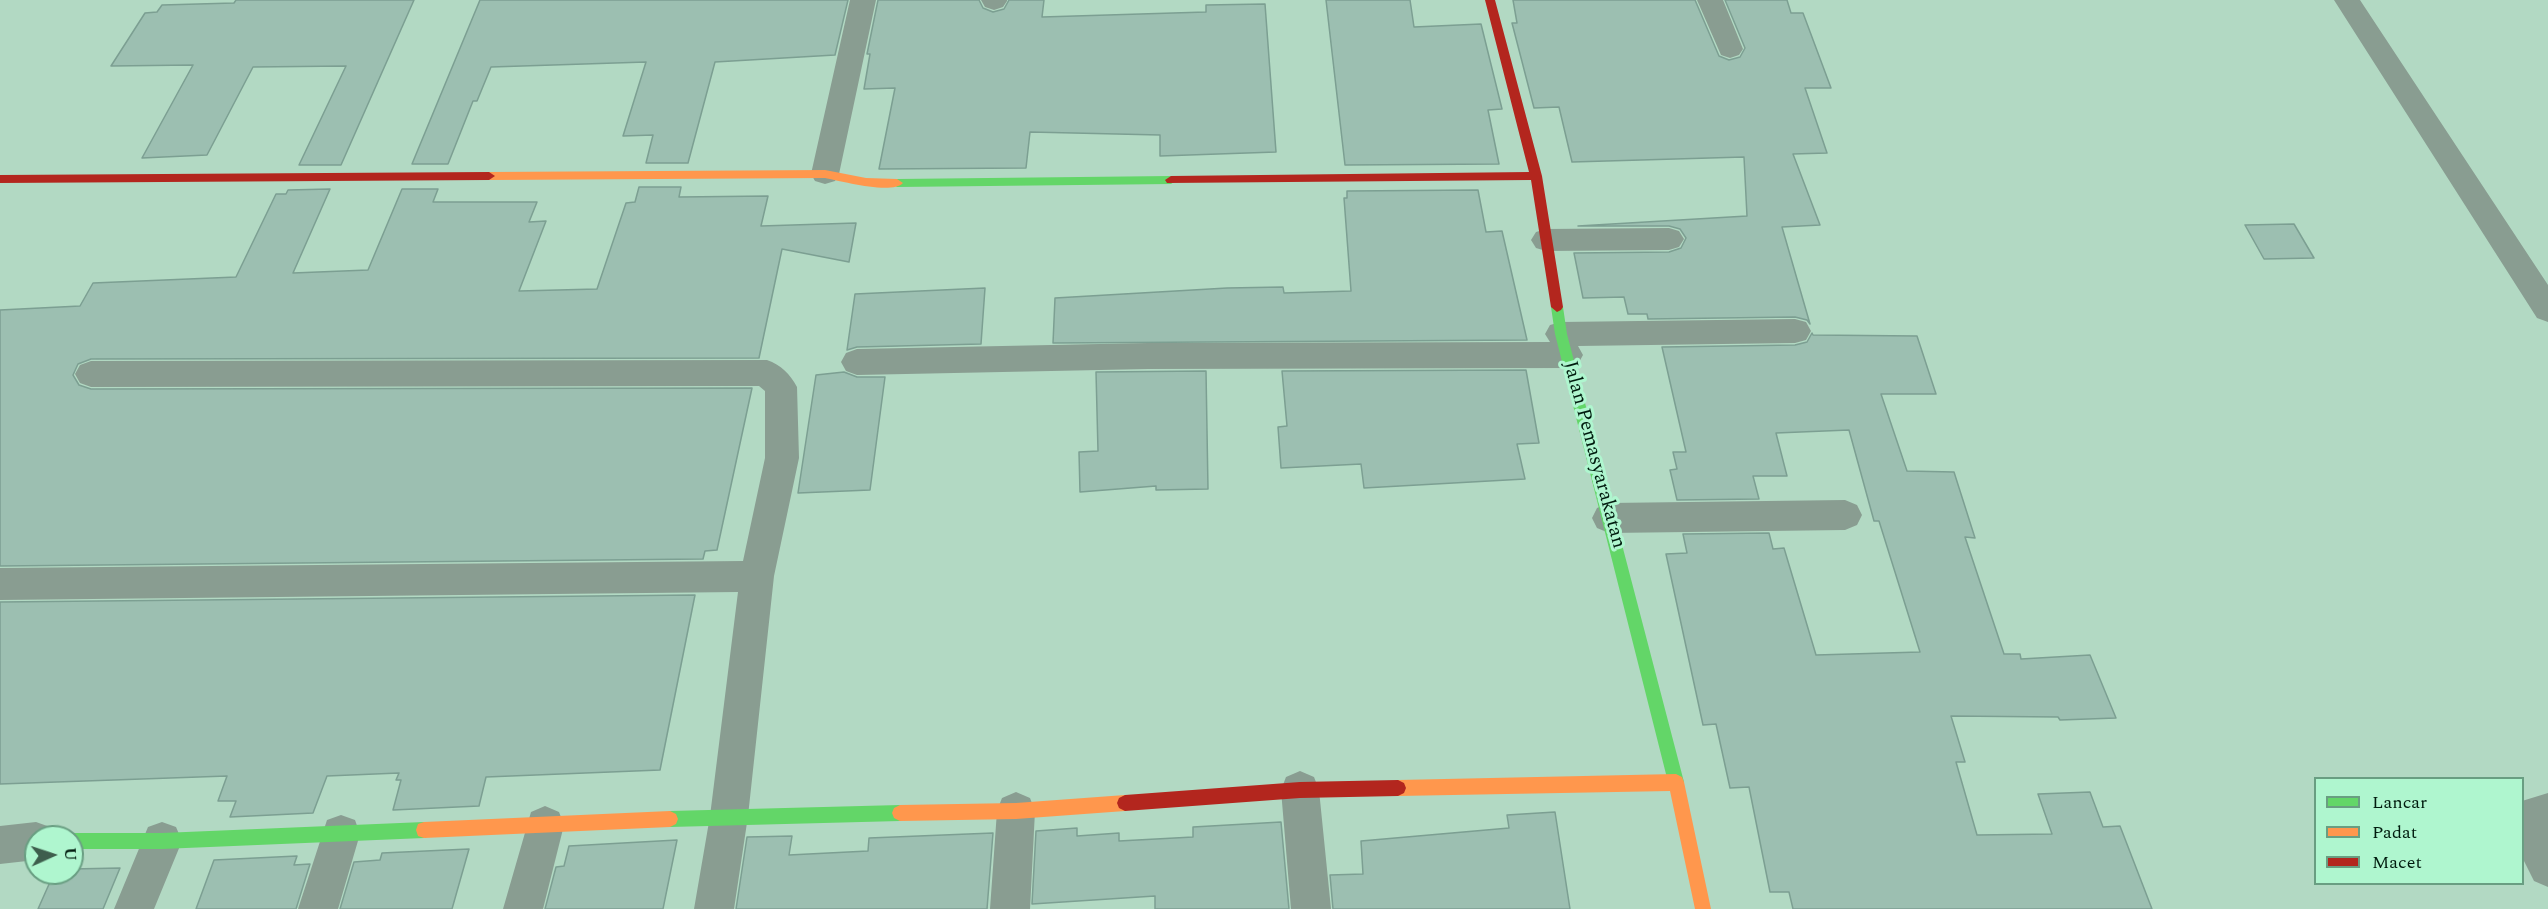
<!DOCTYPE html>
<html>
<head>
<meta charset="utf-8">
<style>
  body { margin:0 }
  #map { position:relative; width:2548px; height:909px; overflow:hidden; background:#b2d9c3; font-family:Spectral,serif }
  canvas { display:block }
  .legend { position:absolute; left:2314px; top:777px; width:210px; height:108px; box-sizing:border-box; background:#aff6cf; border:2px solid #699e82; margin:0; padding:8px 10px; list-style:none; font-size:18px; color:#001b0e }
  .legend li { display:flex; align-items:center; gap:12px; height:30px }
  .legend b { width:30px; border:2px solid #699e82 }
  .north { position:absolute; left:24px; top:825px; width:60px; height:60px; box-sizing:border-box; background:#aff6cf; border:2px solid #699e82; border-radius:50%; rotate:87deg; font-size:16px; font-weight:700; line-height:24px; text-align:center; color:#001b0e }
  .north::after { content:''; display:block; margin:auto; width:21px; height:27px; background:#3e5e4d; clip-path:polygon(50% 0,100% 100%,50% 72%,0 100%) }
</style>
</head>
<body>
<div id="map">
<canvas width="2548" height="909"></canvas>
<ul class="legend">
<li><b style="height:8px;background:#63d668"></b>Lancar</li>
<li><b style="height:8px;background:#ff974d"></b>Padat</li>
<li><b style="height:8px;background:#b3261e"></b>Macet</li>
</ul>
<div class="north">U</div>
</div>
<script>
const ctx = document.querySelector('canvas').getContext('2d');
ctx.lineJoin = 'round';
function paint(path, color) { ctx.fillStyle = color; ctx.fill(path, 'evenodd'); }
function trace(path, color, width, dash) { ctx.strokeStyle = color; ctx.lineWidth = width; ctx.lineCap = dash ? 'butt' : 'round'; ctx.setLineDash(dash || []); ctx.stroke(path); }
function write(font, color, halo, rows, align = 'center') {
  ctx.font = font + ' Spectral,serif'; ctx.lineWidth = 6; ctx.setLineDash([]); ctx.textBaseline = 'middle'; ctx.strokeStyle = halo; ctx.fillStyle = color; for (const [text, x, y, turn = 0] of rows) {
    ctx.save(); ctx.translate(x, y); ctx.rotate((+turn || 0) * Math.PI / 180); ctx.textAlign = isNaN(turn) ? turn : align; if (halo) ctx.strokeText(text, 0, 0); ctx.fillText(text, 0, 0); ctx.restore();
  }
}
const building = new Path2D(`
  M236,0h178l-73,165h-42l47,-99 -93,1 -46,88 -65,3 51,-93 -82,1 34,-53 12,-1 5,-7 72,-2z
  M480,0h368l-13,55 -120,7 -27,101h-42l7,-28 -30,1 23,-74 -155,5 -14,34h-4l-25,63h-36z
  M878,0h101l4,8 10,4 11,-3 5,-9h35l-2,17 164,-5v-7l59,-1 11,148 -116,4v-21l-130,-3 -4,36 -147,1 16,-81 -31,1 6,-35h-3z
  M1326,0h84l4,27 67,-3 21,85 -14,1 11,54 -154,1z
  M1513,0h182l24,56 10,4 11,-3 5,-9 -20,-48h62l4,13h12l28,75h-26l22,65 -34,1 27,71 -38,2 28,97 -3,-4 -12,-3 -147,2 -1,-5h-19l-4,-17 -41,1 -9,-45 95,-1 12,-4 5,-10 -6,-9 -11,-3h-91l169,-10 -3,-59 -172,5 -13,-55 -25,1 -22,-85h5z
  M639,187h42l-2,10 89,-1 -7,30 95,-3 -7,39 -67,-13 -23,109 -668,1 -13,5 -5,11 6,10 12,4 661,-1 -35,162 -12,1 -2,8 -703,7v-256l80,-4 13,-23 143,-6 40,-83h10l2,-4 42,-1 -37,84 75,-3 34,-81h36l-5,13h104l-8,20 17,-1 -27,70 78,-2 29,-86 9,-1z
  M1478,190l8,42 16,-1 25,109 -474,3 2,-45 172,-10 56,-1 1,6 67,-2 -7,-93h3v-7z
  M2294,224l20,34 -50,1 -19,-34z
  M985,288l-4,56 -124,3 -10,3 8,-56z
  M1812,333l1,2 104,1 19,58h-55l26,77 47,1 21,66 -10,-1 39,117h16l1,5 69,-4 26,63 -56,2 -2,-3 -107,-1 14,46h-9l21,73 75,-1 -14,-40 52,-2 13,35 17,-1 32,83h-359l-4,-17h-19l-21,-105 -19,1 -14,-64 -13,1 -37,-171 21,-1 -4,-19 86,-1 4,16 11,-1 32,107 104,-3 -41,-131h-5l-25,-91 -73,3 11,43h-34l6,23 -82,1 -7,-30 7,-1 -4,-17h13l-24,-105 133,-2 12,-3z
  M1526,370l13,73 -22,1 8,35 -161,9 -3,-24 -80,4 -3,-41 9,-1 -5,-55z
  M1206,371l2,118 -52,1v-4l-76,6 -1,-40 19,-1 -2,-79z
  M844,372l13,5h28l-15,113 -72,3 18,-118z
  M695,595l-35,175 -174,7 -7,29 -86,4 8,-30h-5l3,-7 -72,3 -14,37 -83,4 6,-16h-18l9,-25 -227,8v-182z
  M1555,812l15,97h-237l-3,-34 33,-1 -2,-33 148,-13 -2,-13z
  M1281,822l8,87h-134v-13l-123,8 4,-73 41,-3v8l42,-3v8l74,-4v-10z
  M993,833l-6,76h-251l11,-72 45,-1 -3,19 79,-4 1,-13z
  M677,840l-14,69h-118l11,-42 8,-1 5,-20z
  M469,849l-17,60h-112l14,-47 26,-2 2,-7z
  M297,856l-3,9 16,-1 -14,45h-100l18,-49z
  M120,868l-17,41h-65l16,-36h18v-4z`);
paint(building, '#9cbfb1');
trace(building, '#7c9f92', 1.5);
paint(new Path2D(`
  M850,0h26l-37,174 -4,7 -10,3 -10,-3 -4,-7z
  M981,0h26v1l-4,6 -9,3 -9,-3z
  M1697,0h26l20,49 -4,6 -9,3 -9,-3z
  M2334,0h26l188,285v37l-11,-4z
  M1669,228l10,3 5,8 -5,8 -10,3 -123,1 -10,-3 -5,-8 5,-8 10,-3z
  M1795,319l11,3 5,9 -5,9 -11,3 -217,3 5,9 -5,9 -11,4 -419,1 -291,6 -11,-4 -5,-9 5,-9 11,-4 291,-6 402,-1 -5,-8 5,-9 11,-3z
  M767,360c14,5 23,14 30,27l2,71 -25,118 -26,240 -14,93h-40l16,-93 28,-224 -738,8v-32l743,-7 22,-103v-67l-6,-5 -668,1 -11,-4 -5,-9 5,-9 11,-4z
  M1845,500l12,5 5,10 -5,10 -12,5 -236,3 -12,-5 -5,-10 5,-10 12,-5z
  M1300,771l14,6 5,13 12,119h-40l-10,-119 5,-13z
  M1016,792l14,6 5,13 -5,98h-40l7,-98 5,-13z
  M2548,793v94l-14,-6 -12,-24v-56z
  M545,806l14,6 5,13 -21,84h-40l28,-97z
  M341,815l14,5 5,14 -22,75h-40l29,-89z
  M36,822l14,5 4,10h-18v23l-36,4v-38z
  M162,822l14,5 6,14 -28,68h-40l34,-82z`), '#899d91');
paint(new Path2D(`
  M1171,176l6,4 -6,4 -274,3 -6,-4 6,-4z
  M1557,302l6,5 4,27 117,448 -2,5 -6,3 -6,-3 -2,-5 -113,-448 -4,-27z
  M900,805l6,3 2,5 -2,5 -6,3 -230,6 -6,-3 -2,-5 2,-5 6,-3z
  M424,822l6,2 2,6 -2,6 -6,2 -262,11h-90v-12h-6l6,-4h90z`), '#63d668');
paint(new Path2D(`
  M825,170l41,8 31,1 6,4c-11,12 -62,-2 -78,-5l-336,2 -6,-4 6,-4z
  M1676,774l6,3 2,5 27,127h-16l-25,-118 -272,5 -6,-3 -2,-5 2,-5 6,-3z
  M1125,795l6,3 2,5 -2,5 -6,3 -109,8 -116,2 -6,-3 -2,-5 2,-5 6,-3 116,-2z
  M670,811l6,3 2,5 -2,5 -6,3 -246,11 -6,-2 -2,-6 2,-6 6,-2z`), '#ff974d');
paint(new Path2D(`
  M1485,0h10l47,176 21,131 -2,3 -4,2 -6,-5 -20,-127 -364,3 -2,-3 6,-4 358,-4z
  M489,172l6,4 -6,4 -489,3v-8z
  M1398,780l6,3 2,5 -2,5 -6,3 -98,2 -175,13 -6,-3 -2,-5 2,-5 6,-3 175,-13z`), '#b3261e');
write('20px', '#001b0e', '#aff6cf', [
  ["Jalan Pemasyarakatan",1593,455,75]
]);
</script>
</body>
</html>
